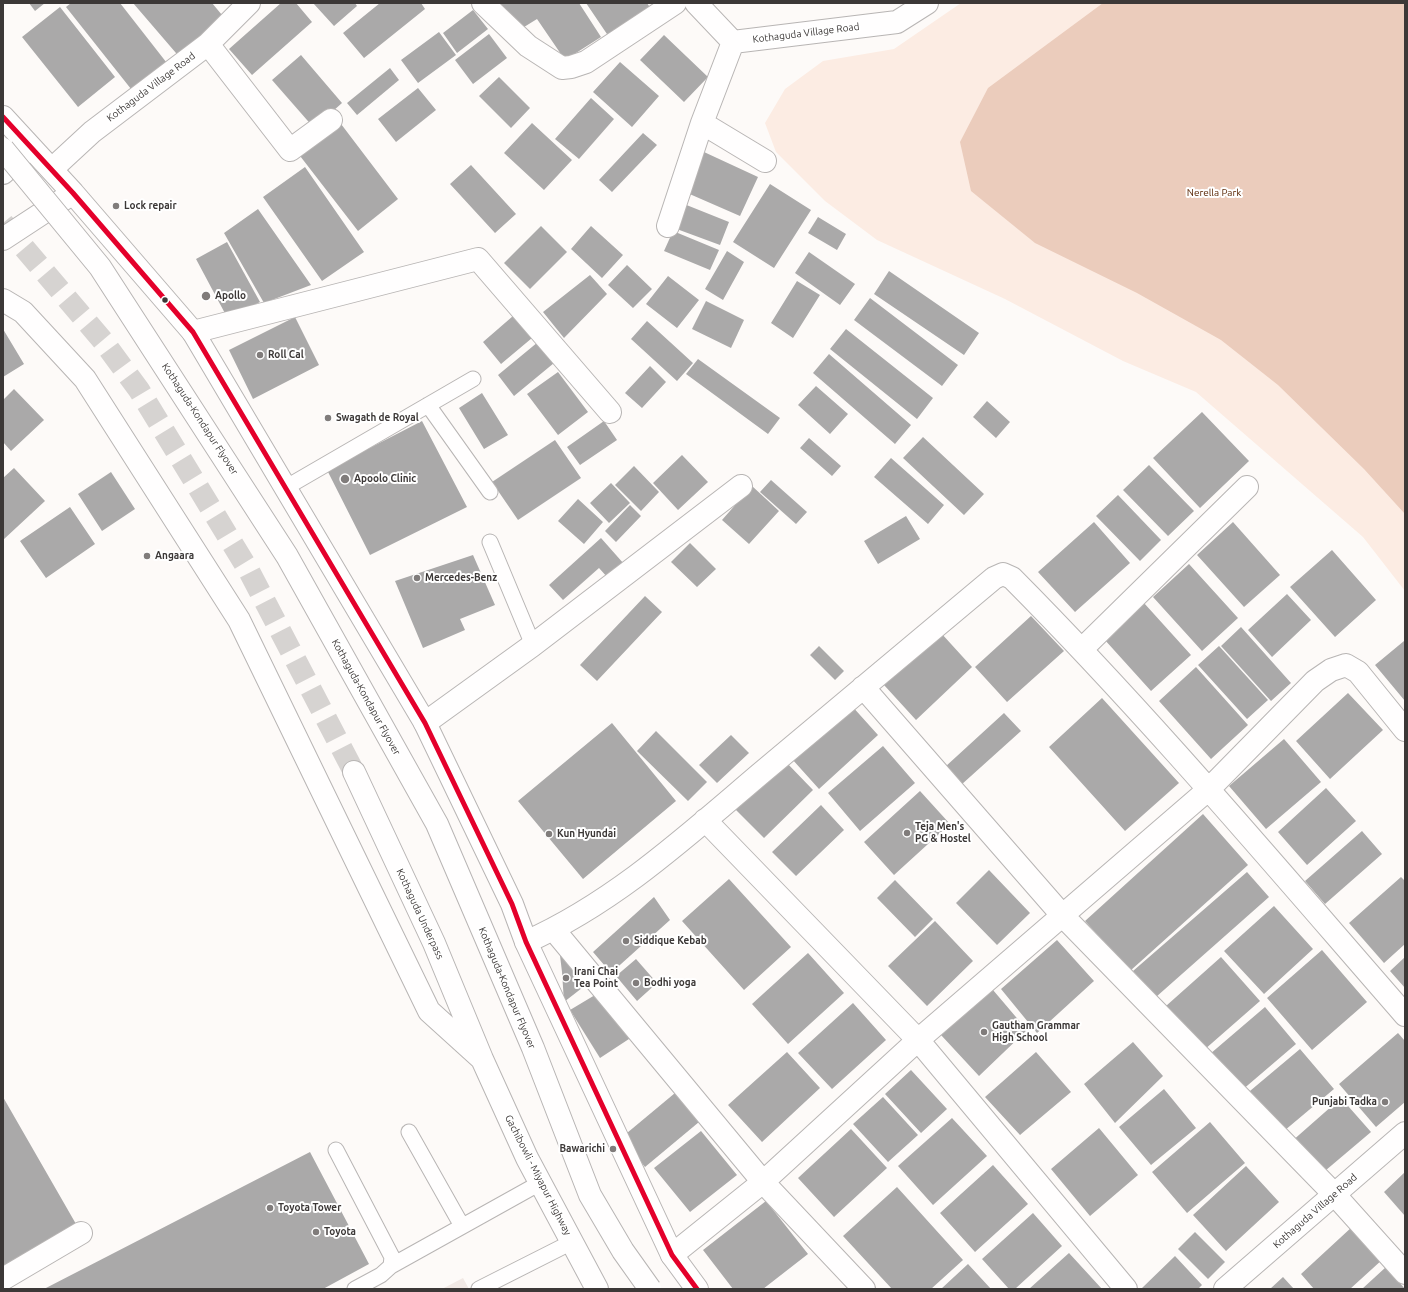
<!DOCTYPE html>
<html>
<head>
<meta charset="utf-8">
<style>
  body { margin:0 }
  #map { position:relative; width:1408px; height:1292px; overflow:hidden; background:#fdfaf8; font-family:Ubuntu,sans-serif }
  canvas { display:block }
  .frame { position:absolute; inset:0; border:4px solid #3c3837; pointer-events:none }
</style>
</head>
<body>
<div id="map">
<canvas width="1408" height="1292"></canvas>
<div class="frame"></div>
</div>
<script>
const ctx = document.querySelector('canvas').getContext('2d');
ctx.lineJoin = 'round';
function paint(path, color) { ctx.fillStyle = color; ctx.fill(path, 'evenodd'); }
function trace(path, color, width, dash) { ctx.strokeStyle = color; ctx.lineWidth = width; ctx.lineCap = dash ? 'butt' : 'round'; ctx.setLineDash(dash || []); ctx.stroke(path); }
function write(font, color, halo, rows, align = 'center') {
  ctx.font = font + ' Ubuntu,sans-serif'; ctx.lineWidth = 4; ctx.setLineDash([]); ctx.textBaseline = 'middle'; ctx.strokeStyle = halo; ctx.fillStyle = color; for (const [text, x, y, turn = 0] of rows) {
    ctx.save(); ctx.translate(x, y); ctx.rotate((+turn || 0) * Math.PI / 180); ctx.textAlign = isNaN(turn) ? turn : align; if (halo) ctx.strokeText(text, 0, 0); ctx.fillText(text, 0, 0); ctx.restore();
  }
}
paint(new Path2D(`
  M463,1278l6,11h-27z`), '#f1e9e5');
paint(new Path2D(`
  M961,3h444v588l-42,-54 -167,-145 -73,-31 -118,-62 -128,-59 -52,-39 -49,-49 -11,-29 20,-34 38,-28 71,-12z`), '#fcece3');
paint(new Path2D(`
  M1103,3h302v511l-41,-45 -86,-84 -57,-45 -84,-47 -102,-50 -64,-52 -11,-49 28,-54z`), '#ebccbc');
paint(new Path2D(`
  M29,3h16l-10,8z
  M71,3h49l50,64 -35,27 -69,-87z
  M133,3h79l15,18 -45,39z
  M281,3h15l16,19 -60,53 -23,-26z
  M313,3h42l2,3 -23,20z
  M380,3h41l4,6 -61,49 -21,-25z
  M498,3h81l22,34 -36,23 -28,-41 -21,13z
  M586,3h61l4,6 -42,28z
  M60,7l55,70 -37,30 -56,-70z
  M473,10l15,19 -31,24 -14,-20z
  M439,32l17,23 -38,28 -17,-23z
  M489,34l18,24 -34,26 -18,-24z
  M664,35l44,42 -24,25 -44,-42z
  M301,55l41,48 -28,25 -42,-48z
  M620,62l39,34 -27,31 -39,-35z
  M390,68l9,12 -42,35 -10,-12z
  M499,77l31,31 -19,20 -32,-32z
  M418,88l18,22 -40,32 -18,-23z
  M591,98l23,21 -35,40 -24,-20z
  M338,120l60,79 -40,32 -61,-79z
  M532,123l40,37 -28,30 -40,-37z
  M643,133l14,12 -45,47 -13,-12z
  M704,152l54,25 -18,39 -55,-24z
  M471,165l45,49 -21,19 -45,-49z
  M305,167l59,85 -42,29 -59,-84z
  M770,184l41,26 -37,58 -41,-26z
  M684,204l45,18 -9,23 -46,-17z
  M258,209l53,76 -47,18 -40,-70z
  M818,217l28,17 -9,16 -29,-17z
  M541,226l26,26 -37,37 -26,-26z
  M591,226l32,29 -21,23 -31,-29z
  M673,231l46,19 -9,20 -46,-19z
  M227,242l33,60 -32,17 -32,-60z
  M727,251l17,11 -21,38 -18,-11z
  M809,252l46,32 -15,21 -45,-32z
  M627,265l25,24 -19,19 -25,-23z
  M889,271l90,62 -15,22 -90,-61z
  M590,275l17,19 -43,44 -21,-26z
  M668,276l31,24 -22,28 -31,-24z
  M797,281l23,14 -27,43 -22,-15z
  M870,298l88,67 -16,21 -88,-66z
  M706,301l38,19 -13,28 -39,-19z
  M513,316l19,22 -31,26 -18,-22z
  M295,317l24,48 -66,34 -24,-49z
  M647,321l46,42 -16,18 -46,-42z
  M3,329l21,35 -21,13z
  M846,329l87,69 -16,21 -87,-70z
  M538,342l16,21 -40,33 -16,-21z
  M829,354l82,71 -16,19 -82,-71z
  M698,359l82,59 -12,16 -82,-60z
  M650,366l16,16 -24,26 -17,-15z
  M558,372l30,40 -30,23 -31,-41z
  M816,386l32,28 -18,20 -32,-29z
  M14,389l30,31 -33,31 -8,-9v-42z
  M482,393l26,42 -24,14 -25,-41z
  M987,401l23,21 -14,16 -23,-21z
  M1202,412l47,49 -49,47 -47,-50z
  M422,421l45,86 -97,48 -43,-85z
  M604,421l13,19 -37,25 -13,-18z
  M923,437l61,57 -20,21 -61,-57z
  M809,438l32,28 -9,10 -32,-28z
  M555,440l26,38 -63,42 -26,-38z
  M682,455l26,27 -30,28 -25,-27z
  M891,458l53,47 -16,19 -54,-47z
  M1149,465l45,46 -26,25 -45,-46z
  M634,466l25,26 -18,19 -26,-26z
  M14,468l31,33 -42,39v-62z
  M111,472l24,37 -33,22 -24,-37z
  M771,480l36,32 -11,12 -36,-32z
  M611,483l19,20 -21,20 -19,-20z
  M752,486l27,25 -30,33 -27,-24z
  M1118,495l43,45 -21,21 -44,-45z
  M578,499l25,23 -19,22 -26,-23z
  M630,505l11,11 -25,26 -11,-11z
  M70,507l25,37 -49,34 -26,-37z
  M906,516l14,23 -42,25 -14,-23z
  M1094,522l36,41 -55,49 -37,-40z
  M1233,522l47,53 -36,32 -47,-52z
  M601,538l23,26 -16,14 -9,-10 -36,32 -14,-15z
  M690,543l26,26 -19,18 -26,-25z
  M1332,550l44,50 -41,37 -45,-50z
  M473,555l22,50 -35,14 5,11 -42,18 -28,-67z
  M1189,564l49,54 -36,33 -49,-54z
  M1287,594l24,26 -39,37 -24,-27z
  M645,596l17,16 -65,69 -17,-16z
  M1144,603l47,52 -40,36 -47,-52z
  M1031,616l33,35 -57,51 -32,-35z
  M1241,627l50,56 -20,18 -50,-55z
  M941,633l31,34 -56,53 -32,-35z
  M1404,641l1,2v58l-30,-36z
  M819,646l25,25 -9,9 -25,-25z
  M1219,646l49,54 -21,19 -49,-54z
  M1196,667l52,58 -37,34 -52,-58z
  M1348,693l35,37 -53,49 -34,-38z
  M1102,698l77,85 -54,48 -76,-84z
  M851,705l27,30 -59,54 -27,-30z
  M1004,713l17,18 -60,54 -16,-18z
  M612,723l64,78 -93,78 -65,-78z
  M656,731l51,51 -19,19 -51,-50z
  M731,735l18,18 -32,30 -18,-18z
  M1284,739l37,43 -55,47 -37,-43z
  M883,746l32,37 -55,48 -32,-38z
  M785,761l28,29 -49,48 -29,-29z
  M1326,788l30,33 -49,44 -29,-33z
  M920,791l30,33 -56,51 -30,-33z
  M821,805l23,25 -48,46 -24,-24z
  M1203,814l45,51 -118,106 -45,-50z
  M1362,831l20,23 -57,50 -20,-23z
  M989,870l41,43 -33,32 -41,-42z
  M1247,872l22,25 -113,100 -23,-26z
  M1401,877l4,4v63l-21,19 -35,-40z
  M729,879l62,68 -47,43 -62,-69z
  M895,880l38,39 -18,18 -38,-39z
  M654,897l16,23 -59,53 -18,-21z
  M1274,906l39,43 -49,45 -40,-43z
  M935,921l38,40 -46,45 -39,-40z
  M558,939l33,42 -27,21 -2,-30z
  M1057,940l37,41 -57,52 -36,-44z
  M1322,950l45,52 -55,48 -45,-52z
  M808,953l36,40 -56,51 -36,-40z
  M1221,957l39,44 -56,49 -38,-44z
  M1405,957v31l-15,-17z
  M636,959l21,24 -20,18 -21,-25z
  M993,990l34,40 -48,46 -38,-41z
  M595,995l37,42 -32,21 -30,-48z
  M853,1003l33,37 -54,49 -34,-36z
  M1265,1007l31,37 -55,47 -31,-37z
  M1398,1033l7,8v61l-29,25 -37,-43z
  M1133,1042l30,34 -48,47 -31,-39z
  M1300,1049l34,40 -56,47 -34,-40z
  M787,1052l33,36 -58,54 -34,-37z
  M1036,1052l35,40 -51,43 -35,-38z
  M911,1070l36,39 -26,24 -36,-39z
  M1164,1089l32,39 -45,37 -32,-38z
  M675,1093l24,29 -54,45 -24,-29z
  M3,1097l73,127 -73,43z
  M883,1097l35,38 -30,27 -35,-38z
  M1341,1098l30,34 -52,44 -28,-34z
  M952,1118l35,38 -54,49 -35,-39z
  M1210,1122l35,41 -58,50 -35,-41z
  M1099,1128l39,47 -48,41 -39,-47z
  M851,1129l36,39 -53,49 -36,-39z
  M701,1131l36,44 -47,37 -36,-44z
  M310,1152l59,112 -46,25h-279z
  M993,1165l35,39 -53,48 -35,-39z
  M1246,1166l33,36 -53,49 -33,-36z
  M1405,1172v44l-21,-24z
  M897,1187l66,73 -32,29h-39l-49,-53z
  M766,1201l42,53 -45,35h-30l-30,-39z
  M1033,1213l29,33 -47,43h-6l-27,-30z
  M1353,1226l30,33 -33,30h-36l-13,-15z
  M1195,1232l30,30 -17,17 -30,-30z
  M1069,1253l33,36h-73z
  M1175,1256l27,29 -4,4h-57z
  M968,1264l23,25h-50z
  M1386,1267l19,22h-43z
  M1283,1277l11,12h-24z`), '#aaa9a9');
trace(new Path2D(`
  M3,223l100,118 36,49 110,181 105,201`), '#d6d3d1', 22, [22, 11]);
const lane = new Path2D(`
  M428,405l62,87
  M285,488l188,-109
  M490,542l43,103
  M409,1132l53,94
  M336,1150l56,107 -1,9 -10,9 -26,14
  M391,1266l149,-83
  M479,1289l93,-47`);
const street = new Path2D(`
  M483,3l45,43 34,22 9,-1 15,-5 89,-59
  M696,3l37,39
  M733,42l164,-20 30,-19
  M208,44l82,106 41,-30
  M702,123l63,38
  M52,169l40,-37 116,-88 41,-41
  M668,226l34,-103 31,-81
  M193,332l285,-73 132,153
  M1082,649l165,-162
  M863,687l199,228 272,279 71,79
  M425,723l108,-78 208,-159
  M705,820l213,220 208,249
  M554,930l209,252 101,107
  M526,942c88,-39 161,-106 234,-168 78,-66 156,-131 234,-196l9,-4 9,4c138,139 264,289 393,437
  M672,1255l91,-73 155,-142 291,-251 106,-108 16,-11 15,-5 12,7 47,58
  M3,1279l78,-46
  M1225,1289l180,-156`);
const primary = new Path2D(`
  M3,117l70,76 120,139 232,391 87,181 14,38 146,313 25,34
  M3,173l25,-24
  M3,239l64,-42
  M3,300l20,12 62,67 154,241 190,391 53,48
  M354,772l80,171 48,116 45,99 70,131`);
trace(lane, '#b8b5b4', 17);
trace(street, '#b8b5b4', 24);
trace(primary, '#b8b5b4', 24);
trace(lane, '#fffefe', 15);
trace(street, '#fffefe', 22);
trace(primary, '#fffefe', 22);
const primaryBridge = new Path2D(`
  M3,149l97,118 187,289 150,268 96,224 57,147 33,56 27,38`);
trace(primaryBridge, '#b8b5b4', 24, []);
trace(primaryBridge, '#fffefe', 22);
trace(new Path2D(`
  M3,117l70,76 120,139 232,391 87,181 14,38 146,313 25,34`), '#e4002b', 5);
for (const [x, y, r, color] of [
  [116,206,4,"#807c7b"],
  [206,296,5,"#807c7b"],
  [165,300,3.5,"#3c3837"],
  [260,355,4,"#807c7b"],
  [328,418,4,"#807c7b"],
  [345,479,5,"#807c7b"],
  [147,556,4,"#807c7b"],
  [417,578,4,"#807c7b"],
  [907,833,4,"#807c7b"],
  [549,834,4,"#807c7b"],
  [626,941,4,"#807c7b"],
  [566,978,4,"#807c7b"],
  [636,983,4,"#807c7b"],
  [984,1032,4,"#807c7b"],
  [1385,1102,4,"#807c7b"],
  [613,1149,4,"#807c7b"],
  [270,1208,4,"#807c7b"],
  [316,1232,4,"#807c7b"]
]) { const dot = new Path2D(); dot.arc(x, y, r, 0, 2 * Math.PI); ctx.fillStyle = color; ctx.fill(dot); trace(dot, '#fff', 1.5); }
write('10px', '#3c3837', '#fff', [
  ["Kothaguda Village Road",806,33,-7],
  ["Kothaguda Village Road",151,87,-37],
  ["Kothaguda-Kondapur Flyover",200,419,57],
  ["Kothaguda-Kondapur Flyover",366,697,61],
  ["Kothaguda Underpass",420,914,65],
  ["Kothaguda-Kondapur Flyover",507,988,67],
  ["Gachibowli - Miyapur Highway",538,1175,63],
  ["Kothaguda Village Road",1315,1211,-41]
]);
write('10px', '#582402', '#fff', [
  ["Nerella Park",1214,193]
]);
write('bold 10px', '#3c3837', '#fff', [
  ["Lock repair",124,206],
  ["Apollo",215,296],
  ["Roll Cal",268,355],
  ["Swagath de Royal",336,418],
  ["Apoolo Clinic",354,479],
  ["Angaara",155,556],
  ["Mercedes-Benz",425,578],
  ["Teja Men's",915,827],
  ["PG & Hostel",915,839],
  ["Kun Hyundai",557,834],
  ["Siddique Kebab",634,941],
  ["Irani Chai",574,972],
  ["Tea Point",574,984],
  ["Bodhi yoga",644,983],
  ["Gautham Grammar",992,1026],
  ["High School",992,1038],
  ["Punjabi Tadka",1377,1102,"right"],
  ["Bawarichi",605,1149,"right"],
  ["Toyota Tower",278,1208],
  ["Toyota",324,1232]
], 'left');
</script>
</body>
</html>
